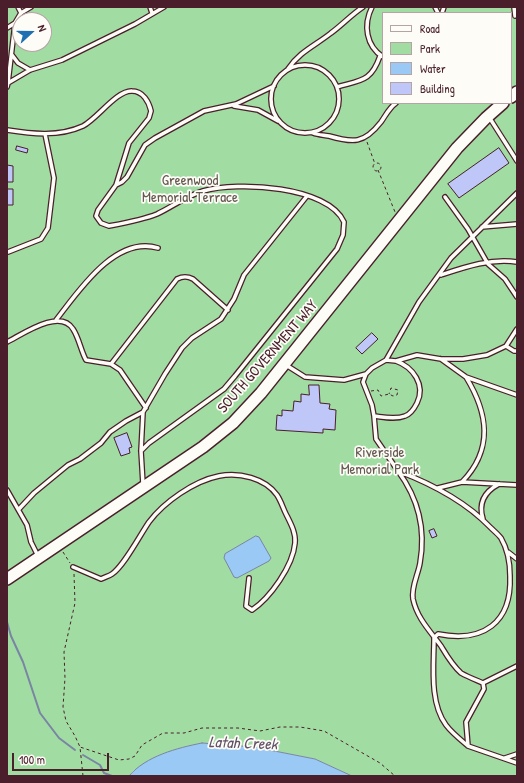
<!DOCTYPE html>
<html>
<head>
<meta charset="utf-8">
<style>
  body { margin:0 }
  #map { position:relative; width:524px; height:783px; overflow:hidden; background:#f1f1f7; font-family:"Patrick Hand",sans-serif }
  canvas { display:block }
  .frame { position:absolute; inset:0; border:8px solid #4a1f2b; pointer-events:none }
  .legend { position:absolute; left:382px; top:12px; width:130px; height:92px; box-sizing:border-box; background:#fdfcf7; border:1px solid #b5a4a5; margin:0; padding:5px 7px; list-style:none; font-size:12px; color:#4a1f2b }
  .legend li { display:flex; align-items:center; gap:8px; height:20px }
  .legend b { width:20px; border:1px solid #b5a4a5 }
  .north { position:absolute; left:12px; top:12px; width:40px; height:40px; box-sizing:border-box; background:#fdfcf7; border:1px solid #b5a4a5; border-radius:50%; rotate:69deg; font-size:11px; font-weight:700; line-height:16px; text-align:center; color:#4a1f2b }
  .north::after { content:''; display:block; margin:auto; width:14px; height:18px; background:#1f6fb2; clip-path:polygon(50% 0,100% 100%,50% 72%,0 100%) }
  .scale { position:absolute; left:12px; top:753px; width:97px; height:18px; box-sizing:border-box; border:2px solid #4a1f2b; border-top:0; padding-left:5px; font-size:12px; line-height:14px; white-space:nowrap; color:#4a1f2b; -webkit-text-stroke:3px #fdfcf7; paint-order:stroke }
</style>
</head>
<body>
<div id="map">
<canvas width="524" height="783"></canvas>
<div class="frame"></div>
<ul class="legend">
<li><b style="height:5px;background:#fdfcf7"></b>Road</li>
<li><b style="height:11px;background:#a1dca3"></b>Park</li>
<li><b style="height:11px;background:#9ac9f5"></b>Water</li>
<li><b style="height:11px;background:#bfc6f8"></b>Building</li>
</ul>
<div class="north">N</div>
<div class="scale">100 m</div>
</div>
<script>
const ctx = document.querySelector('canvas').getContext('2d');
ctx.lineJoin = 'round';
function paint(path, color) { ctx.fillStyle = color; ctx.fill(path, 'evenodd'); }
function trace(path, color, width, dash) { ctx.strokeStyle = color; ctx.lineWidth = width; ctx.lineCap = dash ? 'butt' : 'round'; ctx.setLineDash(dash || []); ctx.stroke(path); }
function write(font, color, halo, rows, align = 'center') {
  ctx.font = font + ' "Patrick Hand",sans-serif'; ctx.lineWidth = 3.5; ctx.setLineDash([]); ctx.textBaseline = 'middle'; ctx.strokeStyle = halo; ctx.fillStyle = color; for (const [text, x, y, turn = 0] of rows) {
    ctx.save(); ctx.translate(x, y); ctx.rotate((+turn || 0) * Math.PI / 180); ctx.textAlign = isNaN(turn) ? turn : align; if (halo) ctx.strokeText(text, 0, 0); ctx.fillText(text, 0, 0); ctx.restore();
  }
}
paint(new Path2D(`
  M7,7h510v769h-165l-37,-17 -61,-12 -52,-4 -68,27 -5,6h-122v-191l14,-15 -14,3zM383,13h128v90h-128zM20,20h24v24h-24z`), '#a1dca3');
const water = new Path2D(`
  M256,536l3,1 12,21 -2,3 -32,17 -3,-1 -10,-19 1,-4z
  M202,743l52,4 61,12 37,17h-223c17,-20 48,-28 73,-33z`);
paint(water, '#9ac9f5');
trace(water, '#7a85a4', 1);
trace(new Path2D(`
  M7,622l4,14 12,26 17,51 19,25 16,12
  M83,755l17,10 4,8 8,3`), '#7a85a4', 2);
const building = new Path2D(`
  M17,146l11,3 -1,4 -11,-3z
  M499,148l10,15 -50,35 -11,-14z
  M7,165l6,1v16h-6z
  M7,189h6v16h-6z
  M372,333l6,6 -16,15 -6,-6z
  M309,385h10l1,18 10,1 -1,5 7,1 -1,20 -12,-1v4l-47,-3 1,-15 5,1v-6l11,1 1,-10 7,1v-8l8,1z
  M127,433l5,14 -3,1 1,5 -9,3 -7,-18z
  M434,529l3,7 -5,2 -3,-7z`);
paint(building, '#bfc6f8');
trace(building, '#4a1f2b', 1);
const lane = new Path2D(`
  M18,7l3,6
  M150,7l2,6
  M372,7c-9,18 -6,39 11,50
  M435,7l3,6
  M514,7l1,9
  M442,13l2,-6
  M7,28l8,-5
  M12,55l6,8 12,7
  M271 99a34 34 0 1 1 68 0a34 34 0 1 1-68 0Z
  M288,69c11,-17 28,-24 43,-36 11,-8 20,-18 32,-26
  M8,83l7,-60 6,-10 10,-6
  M7,87l1,-4 22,-13 32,-10 73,-36 29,-17
  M337,87c24,-7 34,-5 43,-31
  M234,106l24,4 20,11
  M489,117l28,44
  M7,130c25,4 52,7 76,-4 14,-7 34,-36 49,-35 11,0 17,11 19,20l-2,7 -20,25 -13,42
  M313,133c5,2 11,2 16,3 24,7 35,8 52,-14 5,-7 8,-14 15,-19
  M445,197l23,32 20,35 17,15 12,18
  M482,227l35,-3
  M8,252l33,-13 7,-11 6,-50 -9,-44
  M441,275c24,-8 50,-17 76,-13
  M56,320c22,-28 59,-85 102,-72
  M7,342c16,-8 53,-34 66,-13 6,9 8,22 13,31l25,4 9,6 26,38
  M506,346l8,5h3
  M441,359l25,18 51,18
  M386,360l33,-58 32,-44 66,-65
  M396,361c17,6 30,24 21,42 -3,6 -6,11 -12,13 -10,4 -22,1 -31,0l-2,-11 -9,-23 3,-8 6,-6 14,-8 10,1 21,-6 24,4h22l24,-4 19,-9 11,-17
  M111,364l66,-85c6,-3 10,-3 16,0l35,31
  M286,365l19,12 39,3 22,-6
  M143,412l22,-38 17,-26 10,-10 29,-19 13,-20 10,-24 63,-79
  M374,416l2,23 22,32
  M141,451l8,-8 75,-54 11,-13 102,-127 6,-14 1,-13c-16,-36 -106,-41 -141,-31 -17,5 -31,16 -46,23 -15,6 -32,9 -48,12l-8,-3 -5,-7 2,-6 18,-25 6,-3 5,-5 18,-32 10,-7 49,-27 32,-7 38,-18
  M462,482c32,-33 26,-69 4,-105
  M438,488l24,-6 55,3
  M7,490l20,35 4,17 7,14
  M19,509l15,-16 34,-28 12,-6 21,-16 9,-11 16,-11 17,-9 -2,39 2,33
  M483,519c-5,-16 1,-27 16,-35
  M508,552l9,7
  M73,567l28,12c4,-2 8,-3 11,-5 12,-8 28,-39 37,-52 15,-20 45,-41 70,-46 20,-4 46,2 58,19 4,6 6,13 9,19 5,10 10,19 9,29 -2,23 -25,55 -43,67l-6,-4 3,-28
  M434,638l4,-4c45,9 74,-11 72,-58 0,-14 -2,-26 -9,-38 -3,-4 -7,-7 -11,-11 -25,-26 -58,-43 -92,-56 20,27 28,58 22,92 -2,12 -9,24 -7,36 4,19 17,32 28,47 6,10 11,19 20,27 7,4 15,7 22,10l1,6 -18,33 2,24c-7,-6 -16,-13 -22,-21 -17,-23 -12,-60 -12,-87
  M483,683l34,-17
  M468,746l49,17
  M505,758l12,-4`);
const primary = new Path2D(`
  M511,97l6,-5
  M7,579l196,-132 30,-24 28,-30 196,-245 29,-30 17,-15`);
trace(lane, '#4a1f2b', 6);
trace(primary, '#4a1f2b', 14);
trace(new Path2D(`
  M367,142l8,22
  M373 167a4 4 0 1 1 8 0a4 4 0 1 1-8 0Z
  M378,170l17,42
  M371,391l7,-1 3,6 8,-2 4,2 4,-1 1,-5 -7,-2 -2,6
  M63,552l7,11
  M74,574l1,29 -11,49 1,26 -2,29 3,14 9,15 5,11
  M83,776l-3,-29 39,13 10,-1 6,-3 7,-11 21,-12h21l18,-5h36l22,3 20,-4h20l24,4 56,32 15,13`), '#4a1f2b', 1, [3, 3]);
trace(lane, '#fdfcf7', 3.5);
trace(primary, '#fdfcf7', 11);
write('15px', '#64584f', '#fdfcf7', [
  ["Greenwood",190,181],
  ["Memorial Terrace",190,198],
  ["Riverside",380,453],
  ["Memorial Park",380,470]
]);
write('15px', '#4a1f2b', '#fdfcf7', [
  ["SOUTH GOVERNMENT WAY",268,357,-49]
]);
write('italic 16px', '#625268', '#fdfcf7', [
  ["Latah Creek",243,744,2]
]);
</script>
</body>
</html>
